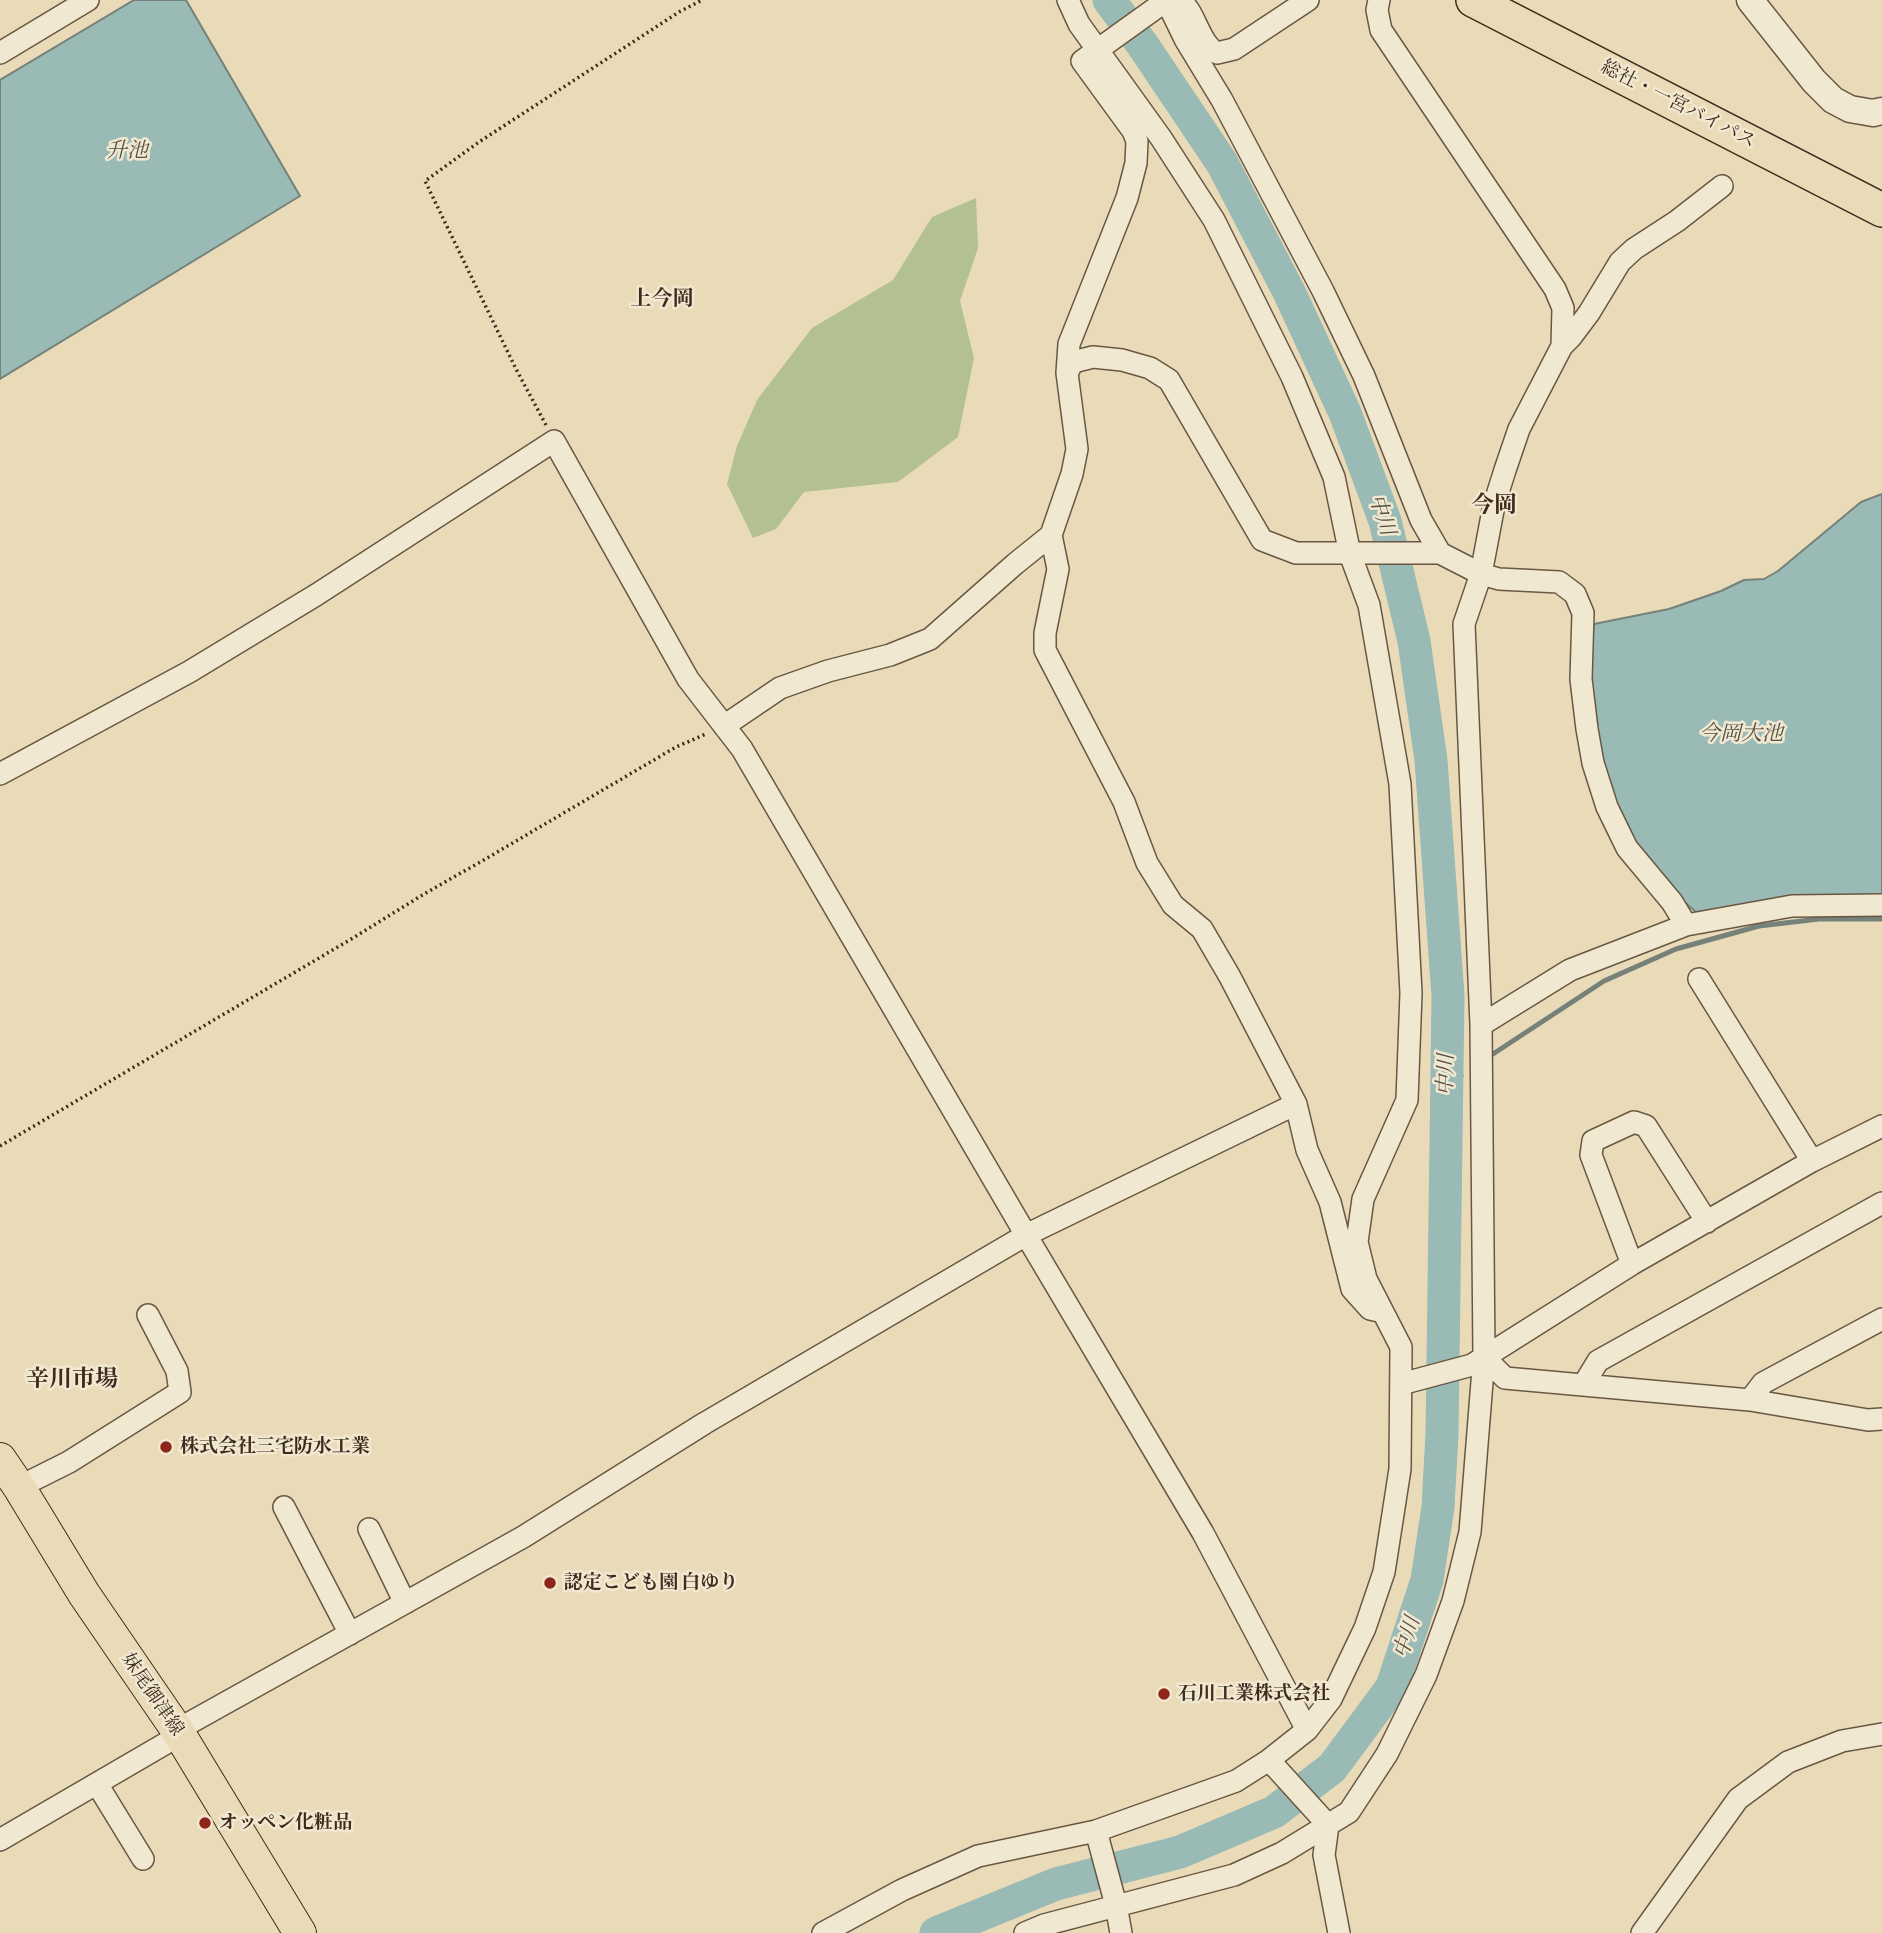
<!DOCTYPE html>
<html>
<head>
<meta charset="utf-8">
<style>
  body { margin:0 }
  canvas { display:block; background:#eadbb8 }
</style>
</head>
<body>
<canvas width="1882" height="1933"></canvas>
<script>
const ctx = document.querySelector('canvas').getContext('2d');
ctx.lineJoin = 'round';
function paint(path, color) { ctx.fillStyle = color; ctx.fill(path, 'evenodd'); }
function trace(path, color, width, dash) { ctx.strokeStyle = color; ctx.lineWidth = width; ctx.lineCap = dash ? 'butt' : 'round'; ctx.setLineDash(dash || []); ctx.stroke(path); }
function write(font, color, halo, rows, align = 'center') {
  ctx.font = font + ' Alegreya,"Noto Serif JP",serif'; ctx.lineWidth = 5; ctx.setLineDash([]); ctx.textBaseline = 'middle'; ctx.strokeStyle = halo; ctx.fillStyle = color; for (const [text, x, y, turn = 0] of rows) {
    ctx.save(); ctx.translate(x, y); ctx.rotate((+turn || 0) * Math.PI / 180); ctx.textAlign = isNaN(turn) ? turn : align; if (halo) ctx.strokeText(text, 0, 0); ctx.fillText(text, 0, 0); ctx.restore();
  }
}
paint(new Path2D(`
  M976,198l2,50 -18,53 14,57 -16,79 -60,45 -94,10 -28,37 -23,9 -26,-54 10,-38 20,-46 55,-72 81,-48 39,-63z`), '#b3c192');
const water = new Path2D(`
  M134,0h52l114,196 -300,183v-299z
  M1882,494v405l-184,15 -27,-24 -19,-24 -33,-48 -19,-59 -12,-99 6,-36 75,-15 52,-18 23,-11 20,-1 14,-8 83,-69z`);
paint(water, '#99bab5');
trace(water, '#758179', 2);
trace(new Path2D(`
  M1493,1054l111,-73 72,-32 83,-23 60,-7h63
  M1447,1086l14,-10`), '#758179', 5);
trace(new Path2D(`
  M936,1933l120,-49 124,-32 94,-40 58,-44 60,-81 35,-107 11,-73 4,-73 6,-438 -17,-236 -17,-119 -29,-120 -40,-108 -55,-119 -68,-131 -80,-119 -33,-44`), '#99bab5', 33);
const minor = new Path2D(`
  M1166,0l19,39 37,61 101,191 41,85 57,144 19,33
  M0,53l88,-53
  M1562,346l9,-9 18,-24 31,-51 14,-13 43,-28 45,-35
  M1067,373l2,-29 58,-146 9,-35 1,-22 -4,-10 -51,-70 85,-61c4,0 8,0 12,1 16,7 19,42 38,52l17,-4 74,-49
  M1051,535l7,34 -13,64v17l79,152 23,61 26,42 29,24 28,48 66,127 11,46 23,52 22,87 18,20 9,2
  M724,726l56,-38 48,-17 62,-16 40,-16 85,-75 36,-29 21,-61 5,-25 -10,-76 6,-11 20,-5 29,3 28,8 19,12 93,160 34,13h144l41,21 18,5 60,3 16,12 8,19 -2,66 6,50 6,34 14,44 20,41 45,54 14,23
  M0,774l189,-102 127,-77 238,-154 134,238 54,70 284,486 177,298 104,197
  M1699,979l113,182
  M1481,1025l89,-55 116,-45 106,-19 90,-1
  M1632,1264l-41,-109 2,-14 41,-19 12,4 61,96
  M1484,1357l21,21 245,22 118,20 14,-1
  M1401,1384l71,-19 160,-101 180,-103 70,-35
  M1584,1384l14,-23 284,-158
  M1750,1400l13,-17 119,-64
  M19,1487l50,-25 111,-70 -3,-21 -29,-56
  M284,1507l66,127
  M369,1529l36,74
  M177,1730l346,-193 182,-114 321,-188 270,-131
  M1269,1760l59,65 -4,30 15,78
  M97,1784l46,75
  M1096,1831l20,74 5,28
  M0,1840l180,-105
  M823,1933l79,-43 76,-34 118,-25 140,-50 33,-21 38,-30 24,-31 34,-71 19,-56 16,-103 1,-122 -35,-68 -9,-37 6,-43 44,-99 4,-107 -11,-209 -31,-179 -19,-51 -16,-77 -42,-100 -78,-157 -53,-82 -82,-114 -11,-24
  M1025,1933l19,-8 190,-50 48,-22 67,-41 38,-58 39,-79 27,-74 17,-69 14,-175 -3,-332 -17,-401 17,-50 13,-69 11,-35 14,-41 43,-83 1,-38 -8,-19 -174,-259 -4,-20 2,-10
  M1642,1933l96,-134 50,-37 54,-21 40,-7`);
const tertiary = new Path2D(`
  M1750,0l64,81 19,19 17,9 23,4 9,-2`);
const primary = new Path2D(`
  M0,1459l19,28 65,107 93,136 123,203`);
const trunk = new Path2D(`
  M1473,0l409,210`);
trace(minor, '#695744', 24);
trace(tertiary, '#695744', 29);
trace(primary, '#3e2b1e', 34);
trace(trunk, '#3e2b1e', 36);
trace(new Path2D(`
  M546,425l-30,-56 -91,-188 54,-39 200,-130 23,-12
  M0,1146l353,-208 71,-44 58,-33 194,-114 30,-13`), '#3e2b1e', 3.5, [2, 3.5]);
trace(minor, '#f1e8d1', 21);
trace(tertiary, '#f1e8d1', 26);
trace(primary, '#eadbb8', 32);
trace(trunk, '#eadbb8', 33);
for (const [x, y, r, color] of [
  [166,1447,7,"#8f2418"],
  [550,1583,7,"#8f2418"],
  [1164,1694,7,"#8f2418"],
  [205,1823,7,"#8f2418"]
]) { const dot = new Path2D(); dot.arc(x, y, r, 0, 2 * Math.PI); ctx.fillStyle = color; ctx.fill(dot); trace(dot, '#f1e8d1', 2.5); }
write('19px', '#3e2b1e', '#f1e8d1', [
  ["総社・一宮バイパス",1678,105,27],
  ["妹尾御津線",152,1695,56]
]);
write('bold 19px', '#3e2b1e', '#f1e8d1', [
  ["株式会社三宅防水工業",180,1447],
  ["認定こども園 白ゆり",564,1583],
  ["石川工業株式会社",1178,1694],
  ["オッペン化粧品",219,1823]
], 'left');
write('italic 21px', '#554f44', '#f1e8d1', [
  ["升池",127,152],
  ["中川",1381,515,72],
  ["今岡大池",1741,735],
  ["中川",1447,1075,-89],
  ["中川",1408,1638,-72]
]);
write('bold 21px', '#3e2b1e', '#f1e8d1', [
  ["上今岡",662,300]
]);
write('bold 23px', '#3e2b1e', '#f1e8d1', [
  ["今岡",1494,506],
  ["辛川市場",72,1380]
]);
</script>
</body>
</html>
